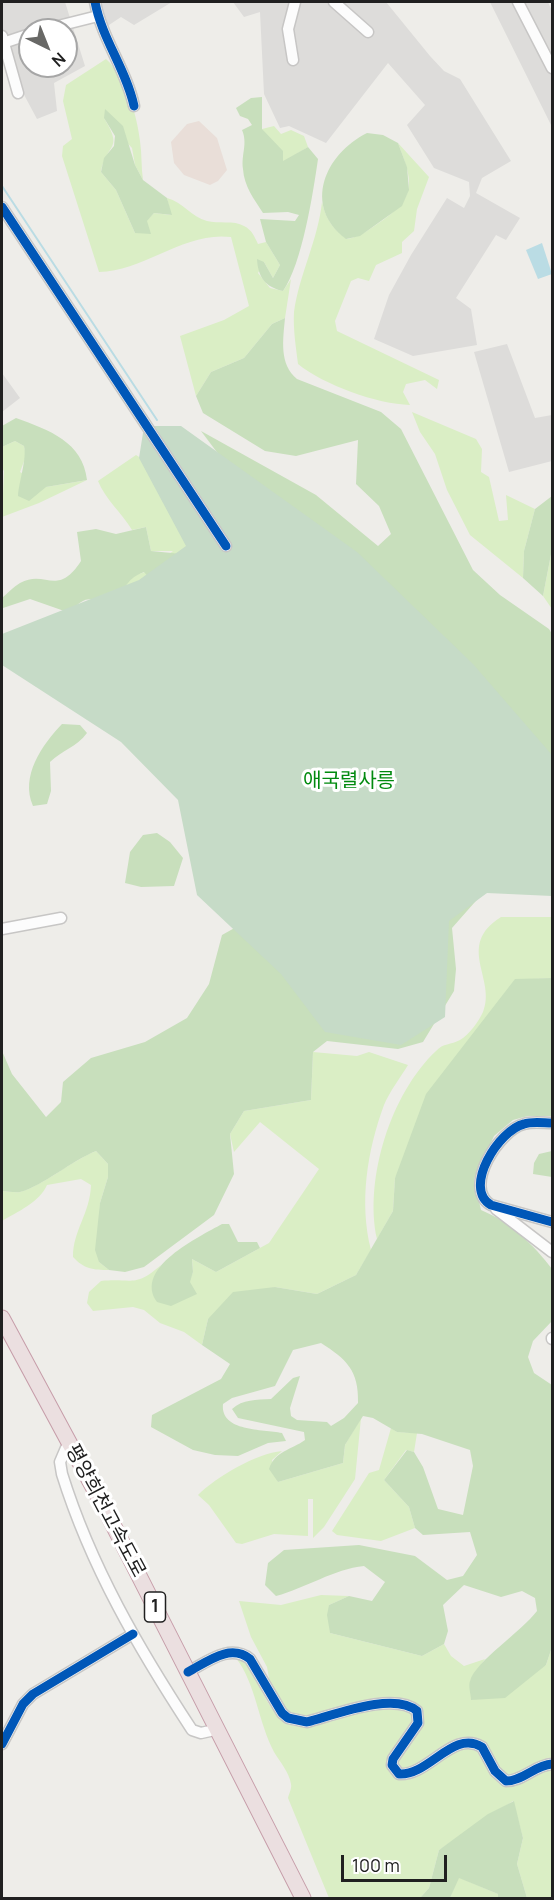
<!DOCTYPE html>
<html>
<head>
<meta charset="utf-8">
<style>
  body { margin:0 }
  #map { position:relative; width:554px; height:1900px; overflow:hidden; background:#eeede9; font-family:Manrope,sans-serif }
  canvas { display:block }
  .frame { position:absolute; inset:0; border:3px solid #202020; pointer-events:none }
  .north { position:absolute; left:18px; top:18px; width:60px; height:60px; box-sizing:border-box; background:#fff; border:2px solid #a6a6a6; border-radius:50%; rotate:137deg; font-size:16px; font-weight:700; line-height:24px; text-align:center; color:#202020 }
  .north::after { content:''; display:block; margin:auto; width:21px; height:27px; background:#686866; clip-path:polygon(50% 0,100% 100%,50% 72%,0 100%) }
  .scale { position:absolute; left:341px; top:1855px; width:106px; height:27px; box-sizing:border-box; border:3px solid #202020; border-top:0; padding-left:8px; font-size:18px; line-height:21px; white-space:nowrap; color:#202020; -webkit-text-stroke:4px #fff; paint-order:stroke }
</style>
</head>
<body>
<div id="map">
<canvas width="554" height="1900"></canvas>
<div class="frame"></div>
<div class="north">N</div>
<div class="scale">100 m</div>
</div>
<script>
const ctx = document.querySelector('canvas').getContext('2d');
ctx.lineJoin = 'round';
function paint(path, color) { ctx.fillStyle = color; ctx.fill(path, 'evenodd'); }
function trace(path, color, width, dash) { ctx.strokeStyle = color; ctx.lineWidth = width; ctx.lineCap = dash ? 'butt' : 'round'; ctx.setLineDash(dash || []); ctx.stroke(path); }
function write(font, color, halo, rows, align = 'center') {
  ctx.font = font + ' Manrope,"Noto Sans KR",sans-serif'; ctx.lineWidth = 6; ctx.setLineDash([]); ctx.textBaseline = 'middle'; ctx.strokeStyle = halo; ctx.fillStyle = color; for (const [text, x, y, turn = 0] of rows) {
    ctx.save(); ctx.translate(x, y); ctx.rotate((+turn || 0) * Math.PI / 180); ctx.textAlign = isNaN(turn) ? turn : align; if (halo) ctx.strokeText(text, 0, 0); ctx.fillText(text, 0, 0); ctx.restore();
  }
}
paint(new Path2D(`
  M2,2h63l20,64 -31,17 3,28 -20,8 -15,-28 -20,-64zM30,30h36v36h-36z
  M100,2h72l-38,23 -13,-8 -15,10z
  M233,2h153l44,54 14,15 16,8 51,82 -29,17 -6,15 44,25 -14,22 -10,-5 -40,63 15,11 6,36 -64,11 -39,-17 15,-44 22,-40 36,-57 17,10 6,-12 -1,-14 -35,-14 -27,-43 18,-20 -37,-42 -62,80 -37,-17 -9,2 -16,-34 -4,-82 -16,5z
  M490,2h58l4,9v116z
  M507,344l28,74 17,-3v46l-43,11 -35,-120z
  M2,373l18,25 -18,14z`), '#dddcda');
paint(new Path2D(`
  M199,121l18,17 10,32 -9,11 -8,4 -26,-10 -10,-12 -3,-21 16,-18z`), '#e9ded8');
paint(new Path2D(`
  M106,59c20,18 31,56 34,82 2,13 1,26 3,39l-8,-15 -3,-17 -28,-30c20,33 3,24 -3,54l15,18 19,43 19,-20 17,2 -4,-17c16,4 24,19 40,23 11,3 27,-1 37,5 8,4 10,10 14,18l8,-2 14,23 -7,13 -9,-16 -6,11 12,15 13,3 8,-12 -6,39 -13,6 -28,34 -33,14 -15,24 -16,-60 44,-16 25,-14 -18,-69c-46,-6 -87,34 -132,35l-37,-116 1,-10 9,-7 -9,-38 3,-16z
  M274,126l7,8 10,-4 13,6 4,11 -25,15 -21,-33z
  M398,143l31,34 -12,32 -3,22 -12,11v11l-26,12 -7,16 -11,-3 -7,3 -16,40 2,10 102,49 -2,9 -12,-9 -19,4 -3,8 7,13c-33,-1 -86,-20 -112,-41 -2,-17 -5,-34 -4,-52 5,-37 24,-72 28,-110 4,17 10,26 25,37 15,-3 24,-11 36,-19 35,-25 29,-40 15,-77z
  M412,412l64,27 6,10 -1,23 8,5 10,44 9,-1 -2,-25 29,14 -11,42 -1,27 -53,-43 -23,-45 -12,-36 -15,-22z
  M15,441l9,5 2,10 -6,16 26,15 41,-7 -48,23 -37,14 2,-46 -2,-3v-21z
  M136,455l8,5 54,85 -83,51 17,-20 13,-4 28,-21h-22l-5,-24 -14,3c-10,-17 -27,-31 -34,-49z
  M552,549v60l-9,-13z
  M501,917h51v61l-37,2 -120,198 -2,33 -16,28c-13,-60 14,-146 59,-188 7,-8 15,-6 24,-11 9,-5 19,-19 23,-28 14,-33 -28,-66 18,-95z
  M313,1052l44,4 12,-4 39,13c-8,13 -18,26 -24,40 -17,46 -25,98 -13,145l-15,25 -39,19 -42,-7 -67,32 -6,26 -18,-13 -24,-9 -16,-13 -11,-3 -40,4 -6,-8 2,-11 12,-11c32,-3 34,7 60,-16l-3,5 31,12 4,-10 -1,-13 24,13 53,-29 50,-74 -59,-47 -26,30 -4,-18 14,-23 67,-11z
  M96,1151l12,13v13l-8,26 -1,59 10,8c-16,0 -25,-1 -36,-13 0,-27 17,-43 18,-72l-10,-6 -34,6c-7,17 -30,27 -45,36v-30c5,0 13,2 18,1 24,-7 51,-31 76,-41z
  M361,1418l-6,61 -31,48 -11,11v-39h-5v37l-34,-2 -32,10 -6,-1 -27,-38 -11,-10c18,-18 59,-42 84,-44l-10,9 6,22 65,-19 2,-18z
  M391,1428l6,4 20,1 -3,19 -8,-2 -22,30 25,27 6,21 -34,13 -44,-6 -5,-4 37,-58 10,-3z
  M321,1595l28,1 -20,9 1,28 92,23 22,-12 7,12 13,10 21,-7 -15,22 2,19 74,-35 6,-18v114l-44,17 -36,-39 -66,31h-6l-5,-6 26,-53c-21,-30 -79,1 -109,6 -7,1 -16,-1 -23,-1l-18,-27 -4,-22 -16,-30 -12,-36 42,4z
  M236,1658l10,2c12,19 19,45 36,60 23,20 78,-15 104,-14 9,0 19,4 27,5l1,14 -26,36 1,8 11,8 57,-29c23,-5 30,12 39,30l56,-9v129h-25l-10,-34 6,-26 -10,-37 -74,49 -10,38 -9,10h-91l-41,-100c1,-5 4,-9 3,-14 -2,-12 -11,-22 -17,-32 -16,-30 -18,-68 -38,-94z
  M458,1877l40,17v4h-48z`), '#daeec5');
paint(new Path2D(`
  M262,97v32l21,22v10l25,-14 10,12c-5,35 -16,105 -35,132 -18,-4 -25,-14 -26,-32l7,3 9,16 7,-13 -14,-23 -6,-23 35,2 4,-6 -11,-3 -25,1c-9,-14 -19,-27 -20,-44 -2,-15 5,-25 -1,-39l10,-5 -4,-6 -8,-3 -4,-8 15,-10z
  M105,109l18,17 12,39 8,15 24,18 5,17 -18,-2 -7,8 4,13 -16,-1 -19,-43 -15,-18 3,-14 10,-12 1,-10 -11,-18z
  M367,133l16,2 15,8 9,24 2,23 -7,16 -42,30 -14,3c-44,-33 -21,-85 21,-106z
  M285,318c-2,22 -6,46 12,61l84,33 20,17 72,141 27,25 49,34 3,5v131l-306,-274 -45,-60 115,64 62,51 13,-12 -12,-28 -23,-22 2,-44 -62,16 -31,-5 -62,-38 -7,-17 15,-24 33,-14 28,-34z
  M16,418c33,12 67,24 71,62l-41,7 -17,14 -11,-5c1,-15 9,-37 6,-50l-9,-5 -13,6v-21z
  M552,496v53l-9,47 -20,-18 1,-27 11,-42z
  M146,527l5,24 31,3 -25,33 -13,-15c-17,6 -16,15 -29,24 -20,15 -23,-11 -45,17l-40,-14 -27,9 -1,-10c5,-4 11,-11 18,-15 26,-14 37,15 61,-22l-4,-29 19,-3 20,5z
  M62,724l18,1 7,8c-10,14 -25,17 -37,29l1,29 -4,13 -14,2c-13,-30 9,-61 29,-82z
  M510,796l19,24 23,11v64l-51,-5 -19,4 -30,34 4,41 -2,22 -31,51 -25,7 -71,-8 -14,11 -2,48 -67,11 -14,23 4,40 -20,41 -70,52 -19,5 -16,-2 -10,-8 -4,-12 5,-47 8,-26v-13l-12,-13c-25,10 -53,35 -76,41 -5,1 -13,-1 -18,-1v-140l10,23 34,43 15,-15 2,-20 28,-24 54,-16 42,-24 22,-34 13,-49 25,-14 38,18 28,7c8,19 21,52 46,51 6,0 13,-5 18,-7l6,-15 -24,-35 -8,-21 4,-17 14,-18 68,-37z
  M157,833l13,9 13,16 -9,28 -33,1 -16,-4 5,-31 13,-17z
  M552,978v138h-24l-15,4 -19,16 -20,43 7,31c29,12 53,35 71,59v52l-19,20 -5,16 6,16 18,12v262l-6,18 -41,33 -34,2c0,-5 -3,-14 -1,-19 5,-19 52,-50 67,-70l-2,-13 -13,-7 -21,6 -37,-12 -21,20 5,26 -4,13 -22,12 -92,-23 -3,-18 2,-10 20,-9 23,5 13,-19 -21,-16c-30,3 -58,22 -88,30l-11,-11 3,-22 16,-13 75,-5 56,11 32,24 16,-4 14,-21 -7,-23 -47,3 -8,-7 -6,-21 -25,-27 23,-30 7,2 9,15 15,42 25,6 10,-49 -3,-16 -48,-16 -25,-2 -24,-14 -10,-2 -18,29 -2,18 -65,19 -9,-13c6,-18 22,-19 36,-29l-1,-8 -66,-14 -6,-9c11,-10 24,-9 39,-10l22,-21 7,-2 -10,32 1,8 6,4 30,2 4,4 13,-8 14,-15c1,-33 -12,-44 -37,-60l-28,7 -18,36 -43,12 -9,6c-3,28 40,25 59,29l4,8 -18,2 -30,13 -23,-1 -22,-5 -42,-23 1,-12 69,-36 9,-15 -28,-19 6,-26 25,-27 42,-5 42,7 39,-19 37,-64 2,-33 31,-84 89,-115z
  M552,1151v26l-19,-3 1,-11 5,-9z
  M222,1224h7l9,18h19l3,6 -44,24 -24,-13 1,13 -3,10 7,12 -26,12 -14,-4c-24,-34 42,-65 65,-78z
  M514,1801l9,37 -6,26 10,34h-29v-4l-39,-16 -9,20h-30l9,-10 10,-38 49,-36z`), '#c8dfbc');
paint(new Path2D(`
  M152,426h29l176,126 116,112 79,91v141l-65,-3 -38,28 -4,96 -44,28 -76,-13 -44,-58 -84,-79 -19,-95 -57,-58 -119,-77v-31l137,-54 47,-34 -47,-88 4,-25z`), '#c6dbc7');
paint(new Path2D(`
  M542,243l10,31 -14,5 -12,-29z`), '#badce4');
trace(new Path2D(`
  M2,186l155,234`), '#badce4', 2);
const minor = new Path2D(`
  M95,2c7,37 31,67 39,104
  M334,2l34,30
  M518,2l34,66
  M42,30l56,-14
  M2,36l16,57
  M3,43l27,-9
  M293,60l-5,-31 7,-27
  M2,207l224,339
  M2,929l59,-11
  M552,1123c-8,0 -20,-2 -28,1 -25,6 -62,64 -33,81l61,17
  M496,1209l56,43
  M552,1338v1
  M66,1448l-6,14 2,12c29,93 77,175 130,256l9,3 9,-2
  M188,1672c19,-10 42,-29 62,-13l32,54 6,5 19,4c27,-7 87,-31 110,-11l1,12 -25,36 -1,6 7,9c30,2 54,-45 83,-27l13,24 11,10c17,0 29,-16 46,-17
  M2,1744l21,-40 10,-10 100,-60`);
const highway = new Path2D(`
  M2,1318l104,193 197,387`);
trace(minor, '#c7c6c5', 13);
trace(highway, '#c69da9', 17);
trace(minor, '#fcfcfc', 10);
trace(highway, '#ebdfe0', 15);
trace(new Path2D(`
  M95,2c7,37 31,67 39,104
  M2,207l224,339
  M552,1123c-8,0 -20,-2 -28,1 -25,6 -62,64 -33,81l61,17
  M188,1672c19,-10 42,-29 62,-13l32,54 6,5 19,4c27,-7 87,-31 110,-11l1,12 -25,36 -1,6 7,9c30,2 54,-45 83,-27l13,24 11,10c17,0 29,-16 46,-17
  M2,1744l21,-40 10,-10 100,-60`), '#0057b8', 9);
for (const [x, y, w] of [
  [155,1607,21]
]) { const box = new Path2D(); box.roundRect(x - w / 2, y - 15, w, 30, 4.5); ctx.fillStyle = '#fff'; ctx.fill(box); trace(box, '#202020', 1.5); }
write('bold 18px', '#202020', null, [
  ["1",155,1607]
]);
write('20px', '#028a0f', '#fff', [
  ["애국렬사릉",349,781]
]);
write('20px', '#202020', '#fff', [
  ["평양희천고속도로",105,1511,62]
]);
</script>
</body>
</html>
